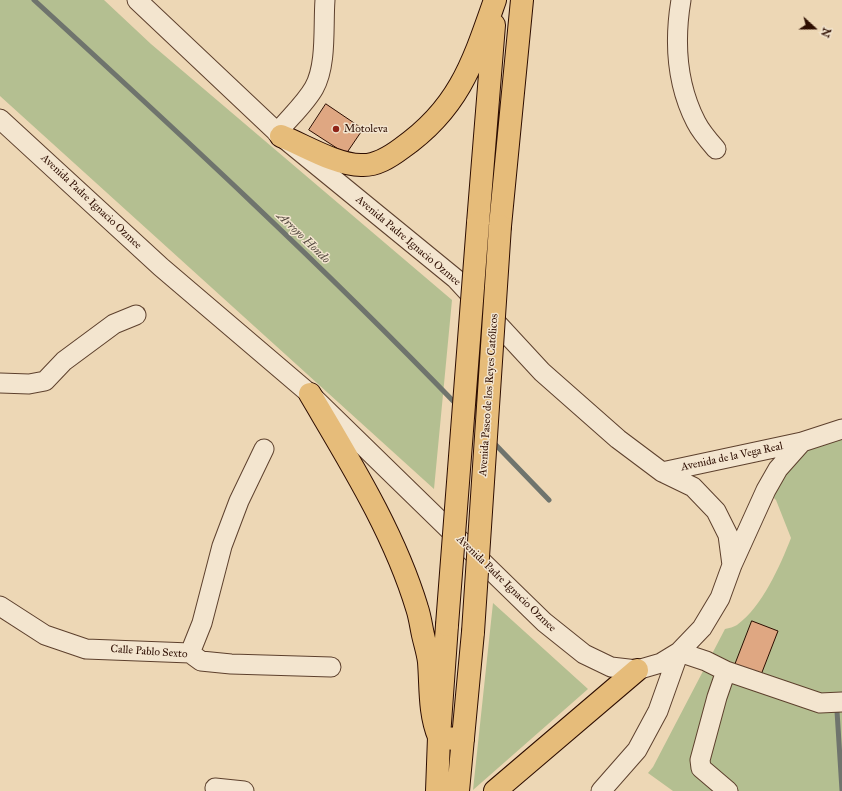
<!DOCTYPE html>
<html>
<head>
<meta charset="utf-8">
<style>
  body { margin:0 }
  #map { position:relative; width:842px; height:791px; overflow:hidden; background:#edd7b5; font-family:"IM FELL Great Primer",serif }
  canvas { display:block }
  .north { position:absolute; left:794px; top:8px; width:40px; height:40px; -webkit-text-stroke:3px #f3e5cf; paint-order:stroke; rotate:111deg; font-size:11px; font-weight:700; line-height:16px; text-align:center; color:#2d0d00 }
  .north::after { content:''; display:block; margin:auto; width:14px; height:18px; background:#2d0d00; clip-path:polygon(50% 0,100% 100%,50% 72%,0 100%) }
</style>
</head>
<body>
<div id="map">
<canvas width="842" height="791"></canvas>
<div class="north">N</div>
</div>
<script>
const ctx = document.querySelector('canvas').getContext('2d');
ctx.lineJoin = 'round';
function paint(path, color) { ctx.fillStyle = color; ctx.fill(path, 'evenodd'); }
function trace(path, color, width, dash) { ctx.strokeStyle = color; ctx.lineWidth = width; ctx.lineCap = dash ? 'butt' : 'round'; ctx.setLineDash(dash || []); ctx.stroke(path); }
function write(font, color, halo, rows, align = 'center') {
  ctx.font = font + ' "IM FELL Great Primer",serif'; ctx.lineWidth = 3; ctx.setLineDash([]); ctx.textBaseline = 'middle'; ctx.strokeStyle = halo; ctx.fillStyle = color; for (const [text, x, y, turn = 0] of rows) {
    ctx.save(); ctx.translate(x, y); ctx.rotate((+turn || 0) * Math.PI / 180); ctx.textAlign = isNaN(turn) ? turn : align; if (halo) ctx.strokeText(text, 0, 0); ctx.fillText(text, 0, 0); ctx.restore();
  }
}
paint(new Path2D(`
  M0,0h104l47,44 301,256 -18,189 -434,-393z
  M842,429v362h-169l-25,-18 5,-6 72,-138c4,-1 9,-2 12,-4 25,-18 43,-59 54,-87l-15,-38 -7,-7 33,-51z
  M493,603l95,86 -115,101z`), '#b4bf91');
trace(new Path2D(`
  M34,0c144,132 288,265 424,406
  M493,442l56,58
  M837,711l5,79`), '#6f746d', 5);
const building = new Path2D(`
  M326,104l37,25 -17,25 -37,-24z
  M752,621l26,10 -19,49 -26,-10z`);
paint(building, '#dfa782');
trace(building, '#2d0d00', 1);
const minor = new Path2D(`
  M137,0l144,136 175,143 86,93 76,67 44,33 31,15 23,24 12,24 4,30
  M681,0c-7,42 -5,83 15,122 5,10 13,19 20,27
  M0,119l161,148 149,127 234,228 40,32 27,13 26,3 24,-7 18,-11 23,-24 18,-30 12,-33 34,-75 12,-21 24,-27
  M277,133c12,-15 28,-29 37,-45 13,-23 9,-62 11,-88
  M0,383l29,1 16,-3 19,-20 50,-37 22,-9
  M662,472l140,-30 40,-13
  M0,606l45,29 41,14 104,4 11,8 30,3 100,3
  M679,652l27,9 20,10 94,32 22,-1
  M190,653l12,-30 20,-77 17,-45 25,-52
  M726,671l-9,26 -17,63 1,8 27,23
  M215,788l29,3
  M601,791l36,-41 21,-39 21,-59`);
const major = new Path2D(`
  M281,136c23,9 55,29 80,29 15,1 29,-8 41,-17 57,-40 71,-85 93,-148
  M478,223l16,-198
  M500,226l22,-226
  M310,394c40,68 84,138 107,214 3,9 4,18 6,27 2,9 5,18 6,27 2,25 0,51 10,75l24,3
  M437,791l2,-54 8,-112
  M458,791l15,-159
  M495,791l142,-121`);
trace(minor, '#5d402d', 21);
trace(major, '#2d0d00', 24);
trace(minor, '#f3e5cf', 19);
trace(major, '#e6bc7a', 22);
const majorBridge = new Path2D(`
  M447,625l31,-402
  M473,632l27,-406`);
trace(majorBridge, '#2d0d00', 24, []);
trace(majorBridge, '#e6bc7a', 22);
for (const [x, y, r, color] of [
  [336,129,4,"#8f2418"]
]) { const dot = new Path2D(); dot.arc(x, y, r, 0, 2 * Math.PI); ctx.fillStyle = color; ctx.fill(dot); trace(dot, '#f3e5cf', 1.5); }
write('11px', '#2d0d00', '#f3e5cf', [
  ["Motoleva",344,129]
], 'left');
write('11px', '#2d0d00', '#f3e5cf', [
  ["Avenida Padre Ignacio Ozmee",91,202,43],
  ["Avenida Padre Ignacio Ozmee",408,241,40],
  ["Avenida Paseo de los Reyes Católicos",489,395,-86],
  ["Avenida de la Vega Real",732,457,-12],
  ["Avenida Padre Ignacio Ozmee",506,584,44],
  ["Calle Pablo Sexto",149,652,4]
]);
write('italic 12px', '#54493f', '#f3e5cf', [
  ["Arroyo Hondo",303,238,44]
]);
</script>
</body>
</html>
